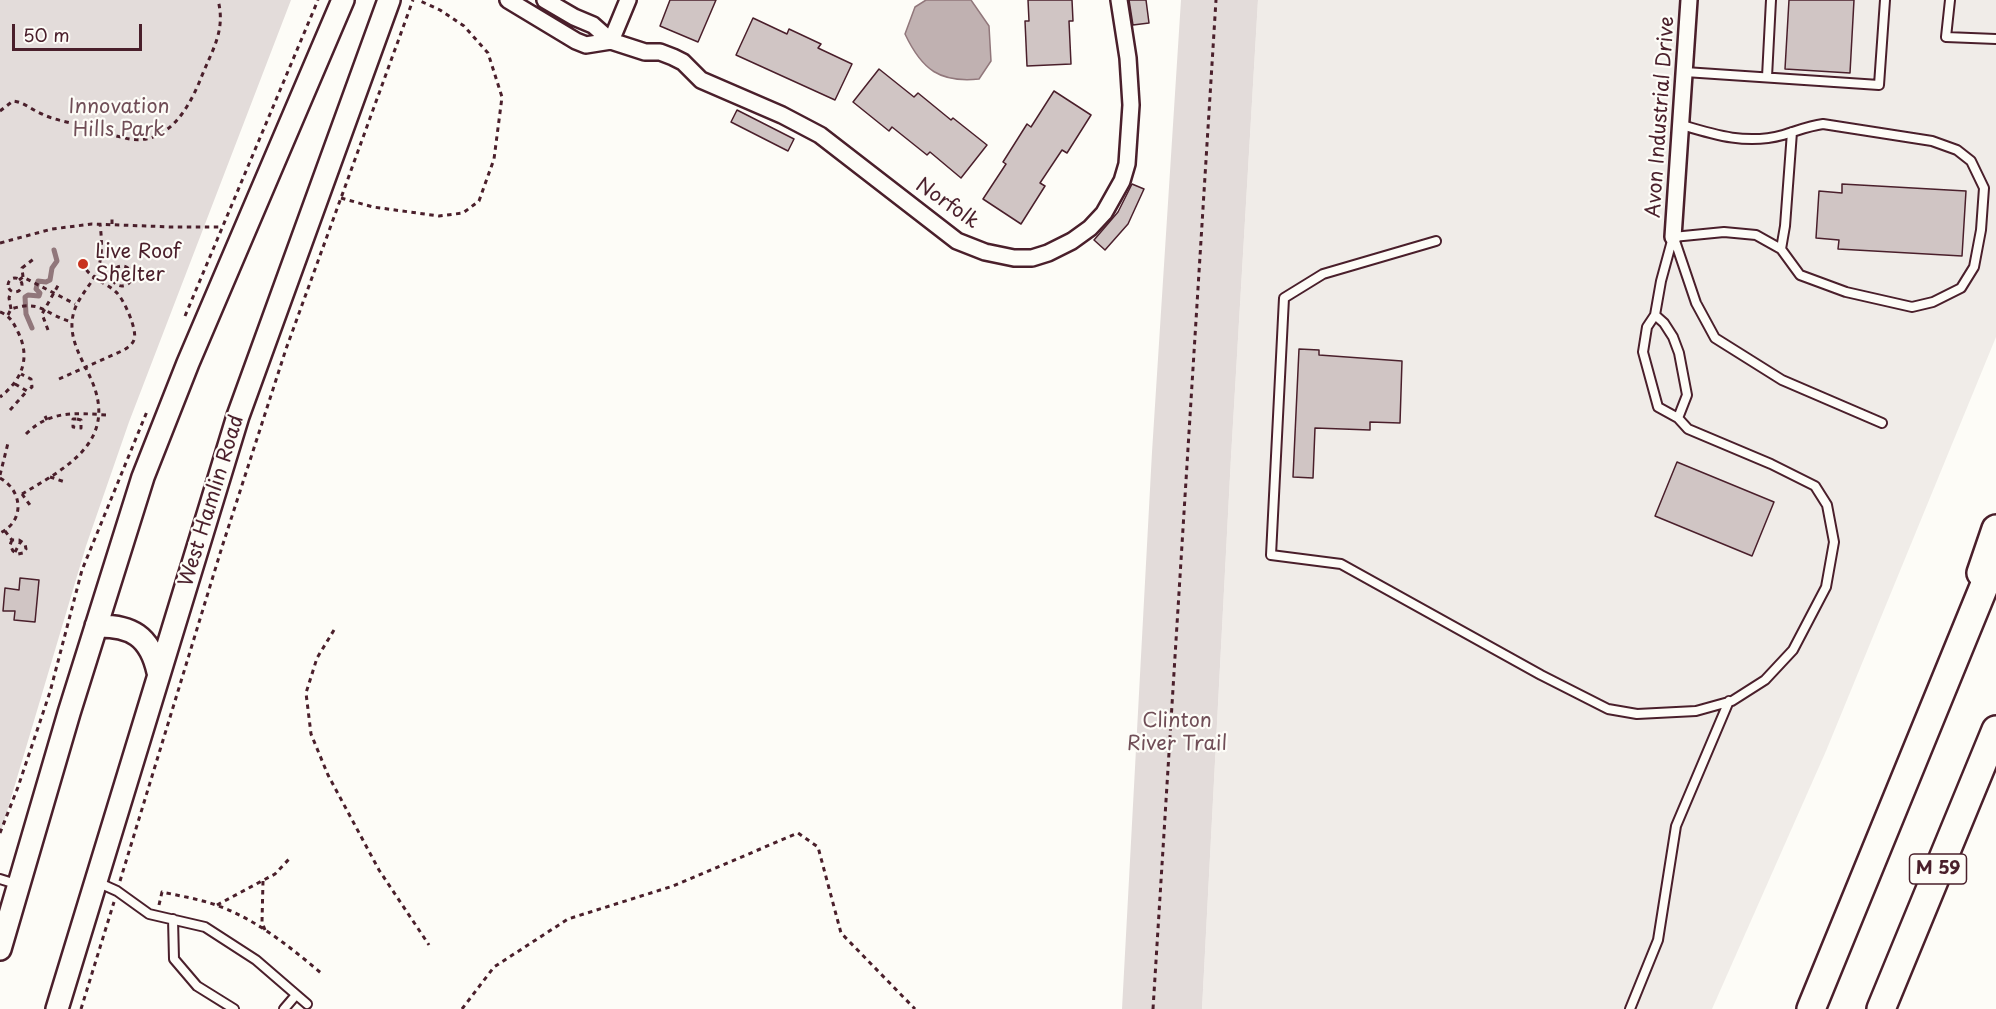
<!DOCTYPE html>
<html>
<head>
<meta charset="utf-8">
<style>
  body { margin:0 }
  #map { position:relative; width:1996px; height:1009px; overflow:hidden; background:#fdfcf7; font-family:"Playpen Sans",sans-serif }
  canvas { display:block }
  .scale { position:absolute; left:12px; top:24px; width:130px; height:27px; box-sizing:border-box; border:3px solid #4a1f2b; border-top:0; padding-left:8px; font-size:18px; line-height:21px; white-space:nowrap; color:#4a1f2b; -webkit-text-stroke:4px #fdfcf7; paint-order:stroke }
</style>
</head>
<body>
<div id="map">
<canvas width="1996" height="1009"></canvas>
<div class="scale">50 m</div>
</div>
<script>
const ctx = document.querySelector('canvas').getContext('2d');
ctx.lineJoin = 'round';
function paint(path, color) { ctx.fillStyle = color; ctx.fill(path, 'evenodd'); }
function trace(path, color, width, dash) { ctx.strokeStyle = color; ctx.lineWidth = width; ctx.lineCap = dash ? 'butt' : 'round'; ctx.setLineDash(dash || []); ctx.stroke(path); }
function write(font, color, halo, rows, align = 'center') {
  ctx.font = font + ' "Playpen Sans",sans-serif'; ctx.lineWidth = 4.5; ctx.setLineDash([]); ctx.textBaseline = 'middle'; ctx.strokeStyle = halo; ctx.fillStyle = color; for (const [text, x, y, turn = 0] of rows) {
    ctx.save(); ctx.translate(x, y); ctx.rotate((+turn || 0) * Math.PI / 180); ctx.textAlign = isNaN(turn) ? turn : align; if (halo) ctx.strokeText(text, 0, 0); ctx.fillText(text, 0, 0); ctx.restore();
  }
}
paint(new Path2D(`
  M1258,0h738v337l-170,414 -114,258h-510l29,-552z`), '#f0ece8');
paint(new Path2D(`
  M0,0h291l-162,422 -43,124 -86,289z
  M1181,0h77l-27,457 -29,552h-80l30,-557z`), '#e3dcda');
const water = new Path2D(`
  M926,0h45l18,26 2,35 -12,18c-39,4 -57,-9 -74,-45l10,-27z`);
paint(water, '#c0b1b1');
trace(water, '#91777b', 1.5);
trace(new Path2D(`
  M32,328l-6,-14 -1,-17 3,-2 11,1 1,-3 -4,-4 2,-8 8,1 4,-2 2,-12 5,-7 -3,-11`), '#91777b', 5);
const building = new Path2D(`
  M670,0h46l-18,42 -38,-16z
  M1028,0h44l1,21h-4l2,43 -44,2 -2,-45h4z
  M1129,0h17l3,23 -16,2z
  M1789,0h65l-4,73 -65,-4z
  M753,18l34,16 2,-5 32,15 -3,4 34,16 -17,36 -99,-45z
  M879,69l35,28 4,-4 33,27 2,-2 34,27 -26,33 -31,-26 -3,3 -35,-28 -3,4 -36,-29z
  M1054,91l37,24 -24,38 -5,-3 -22,33 5,3 -24,38 -38,-25 23,-35 -3,-2 24,-38 4,3z
  M737,110l57,29 -6,12 -57,-29z
  M1132,184l12,5 -16,35 -23,26 -11,-10 24,-28z
  M1842,184l124,7 -4,65 -124,-7 1,-9 -23,-2 3,-47 23,2z
  M1299,349l20,1v5l83,6 -2,62 -30,-1v8l-55,-2 -2,50 -20,-1z
  M1677,462l97,40 -22,54 -97,-40z
  M20,578l19,2 -4,42 -21,-2 1,-9h-12l2,-23 14,2z`);
paint(building, '#d0c5c4');
trace(building, '#4a1f2b', 1.5);
const service = new Path2D(`
  M1950,0l-4,37 50,2
  M1685,72l194,13 6,-85
  M1767,77l4,-77
  M1673,237l51,-5 32,3 25,14 19,26 46,17 66,15 21,-5 28,-14 13,-21 7,-37 3,-42 -13,-27 -14,-11 -25,-9 -109,-17c-15,2 -26,7 -40,11 -36,10 -68,0 -101,-10
  M1674,238l22,65 19,35 67,42 100,43
  M1436,241l-113,33 -39,24 -13,257 70,9 200,111 67,34 29,5 59,-3 36,-10 33,-21 28,-30 33,-63 8,-45 -7,-37 -12,-19 -44,-22 -83,-35 -10,-11
  M1781,249l4,-23 7,-94
  M1655,315l9,8 9,14 6,16 8,42 -9,23 -20,-11 -15,-55 4,-25 8,-12 6,-34 12,-44
  M0,879l16,5
  M97,882l20,9 32,23 56,13 51,33 51,44
  M173,919l1,40 23,27 37,23
  M284,1009l12,-14
  M1630,1009l28,-69 18,-114 53,-125`);
const minor = new Path2D(`
  M508,0l68,41 10,4 25,-4
  M545,0l29,17 19,8 18,16 34,11h15l13,5 10,5 18,18 81,35 38,20 137,106 28,11 29,6h18l16,-5 24,-12 18,-13 14,-15 18,-32 5,-17 4,-59 -3,-47 -9,-58
  M611,41l17,-41
  M1673,237l16,-237`);
const secondary = new Path2D(`
  M96,626c35,-1 54,10 62,46
  M0,949l69,-236 74,-236 45,-114 155,-363
  M57,1009l181,-593 151,-416`);
const motorway = new Path2D(`
  M1981,573l15,-44
  M1811,1009l185,-452
  M1881,1009l115,-279`);
trace(service, '#4a1f2b', 12);
trace(minor, '#4a1f2b', 20);
trace(secondary, '#4a1f2b', 26);
trace(motorway, '#4a1f2b', 32);
trace(new Path2D(`
  M0,111l13,-10c11,1 19,9 29,13 14,7 33,9 48,14 13,4 27,9 40,11 38,6 59,-31 71,-61 11,-28 25,-47 17,-78
  M341,198l32,9 66,9 24,-3 16,-12 15,-42 8,-62 -14,-44 -24,-27 -24,-16 -22,-10
  M112,224v-9
  M0,243l52,-14 40,-5 80,3h49
  M112 276a10 10 0 1 1 20 0a10 10 0 1 1-20 0Z
  M23,277l-1,-9 13,-10
  M8 285a7 7 0 1 1 14 0a7 7 0 1 1-14 0Z
  M19,280l4,-3 52,27
  M11,309l-2,-11 2,-7
  M0,312c10,4 13,10 18,20 13,26 4,48 -18,65
  M8,315l3,-6c31,-10 34,6 61,13
  M185,316l133,-316
  M48,330l-6,-16 18,-32
  M59,379l65,-29c4,-3 8,-5 10,-10 4,-9 -10,-41 -18,-48 -9,-9 -23,-12 -30,-23
  M15,384l12,7 5,-4 -1,-8 -10,-5
  M10,410l17,-19
  M45,416l4,8
  M77,419l4,1v8l-8,-1v-8h4v-6
  M26,434c24,-24 49,-21 81,-19
  M0,475l8,-32
  M50,477l15,5
  M0,478c23,13 25,43 0,55
  M22,494c44,-26 97,-53 69,-115 -8,-18 -20,-36 -19,-56 1,-21 15,-32 24,-49 7,-15 6,-34 4,-50
  M22,494l10,14
  M5,531l7,9h7l6,4 1,5 -3,4 -5,1 -5,-3 -3,-6 2,-5
  M15,552l6,-11
  M334,630l-17,28 -11,35 5,41 17,41 51,95 50,75
  M0,833l18,-46 32,-95 32,-122 66,-161
  M120,881l102,-334 64,-198 127,-349
  M263,881l-1,41 3,8
  M159,905l3,-13c18,4 37,7 54,13 40,14 74,42 105,68
  M217,905l58,-31 15,-16
  M81,1009l33,-107
  M462,1009l32,-42 74,-48 105,-33 125,-53 20,14 23,86 74,76
  M1153,1009l63,-1009`), '#4a1f2b', 3, [4.5, 4.5]);
trace(service, '#fdfcf7', 8);
trace(minor, '#fdfcf7', 15);
trace(secondary, '#fdfcf7', 21);
trace(motorway, '#fdfcf7', 27);
for (const [x, y, r, color] of [
  [83,264,6,"#c8321e"]
]) { const dot = new Path2D(); dot.arc(x, y, r, 0, 2 * Math.PI); ctx.fillStyle = color; ctx.fill(dot); trace(dot, '#fdfcf7', 2); }
for (const [x, y, w] of [
  [1938,869,57]
]) { const box = new Path2D(); box.roundRect(x - w / 2, y - 15, w, 30, 4.5); ctx.fillStyle = '#fdfcf7'; ctx.fill(box); trace(box, '#4a1f2b', 1.5); }
write('bold 18px', '#4a1f2b', null, [
  ["M 59",1938,869]
]);
write('20px', '#704e57', '#fdfcf7', [
  ["Innovation",119,107],
  ["Hills Park",119,130],
  ["Clinton",1177,721],
  ["River Trail",1177,744]
]);
write('20px', '#4a1f2b', '#fdfcf7', [
  ["Avon Industrial Drive",1661,117,-86],
  ["Norfolk",947,204,35],
  ["West Hamlin Road",212,501,-73]
]);
write('20px', '#4a1f2b', '#fdfcf7', [
  ["Live Roof",95,252],
  ["Shelter",95,275]
], 'left');
</script>
</body>
</html>
